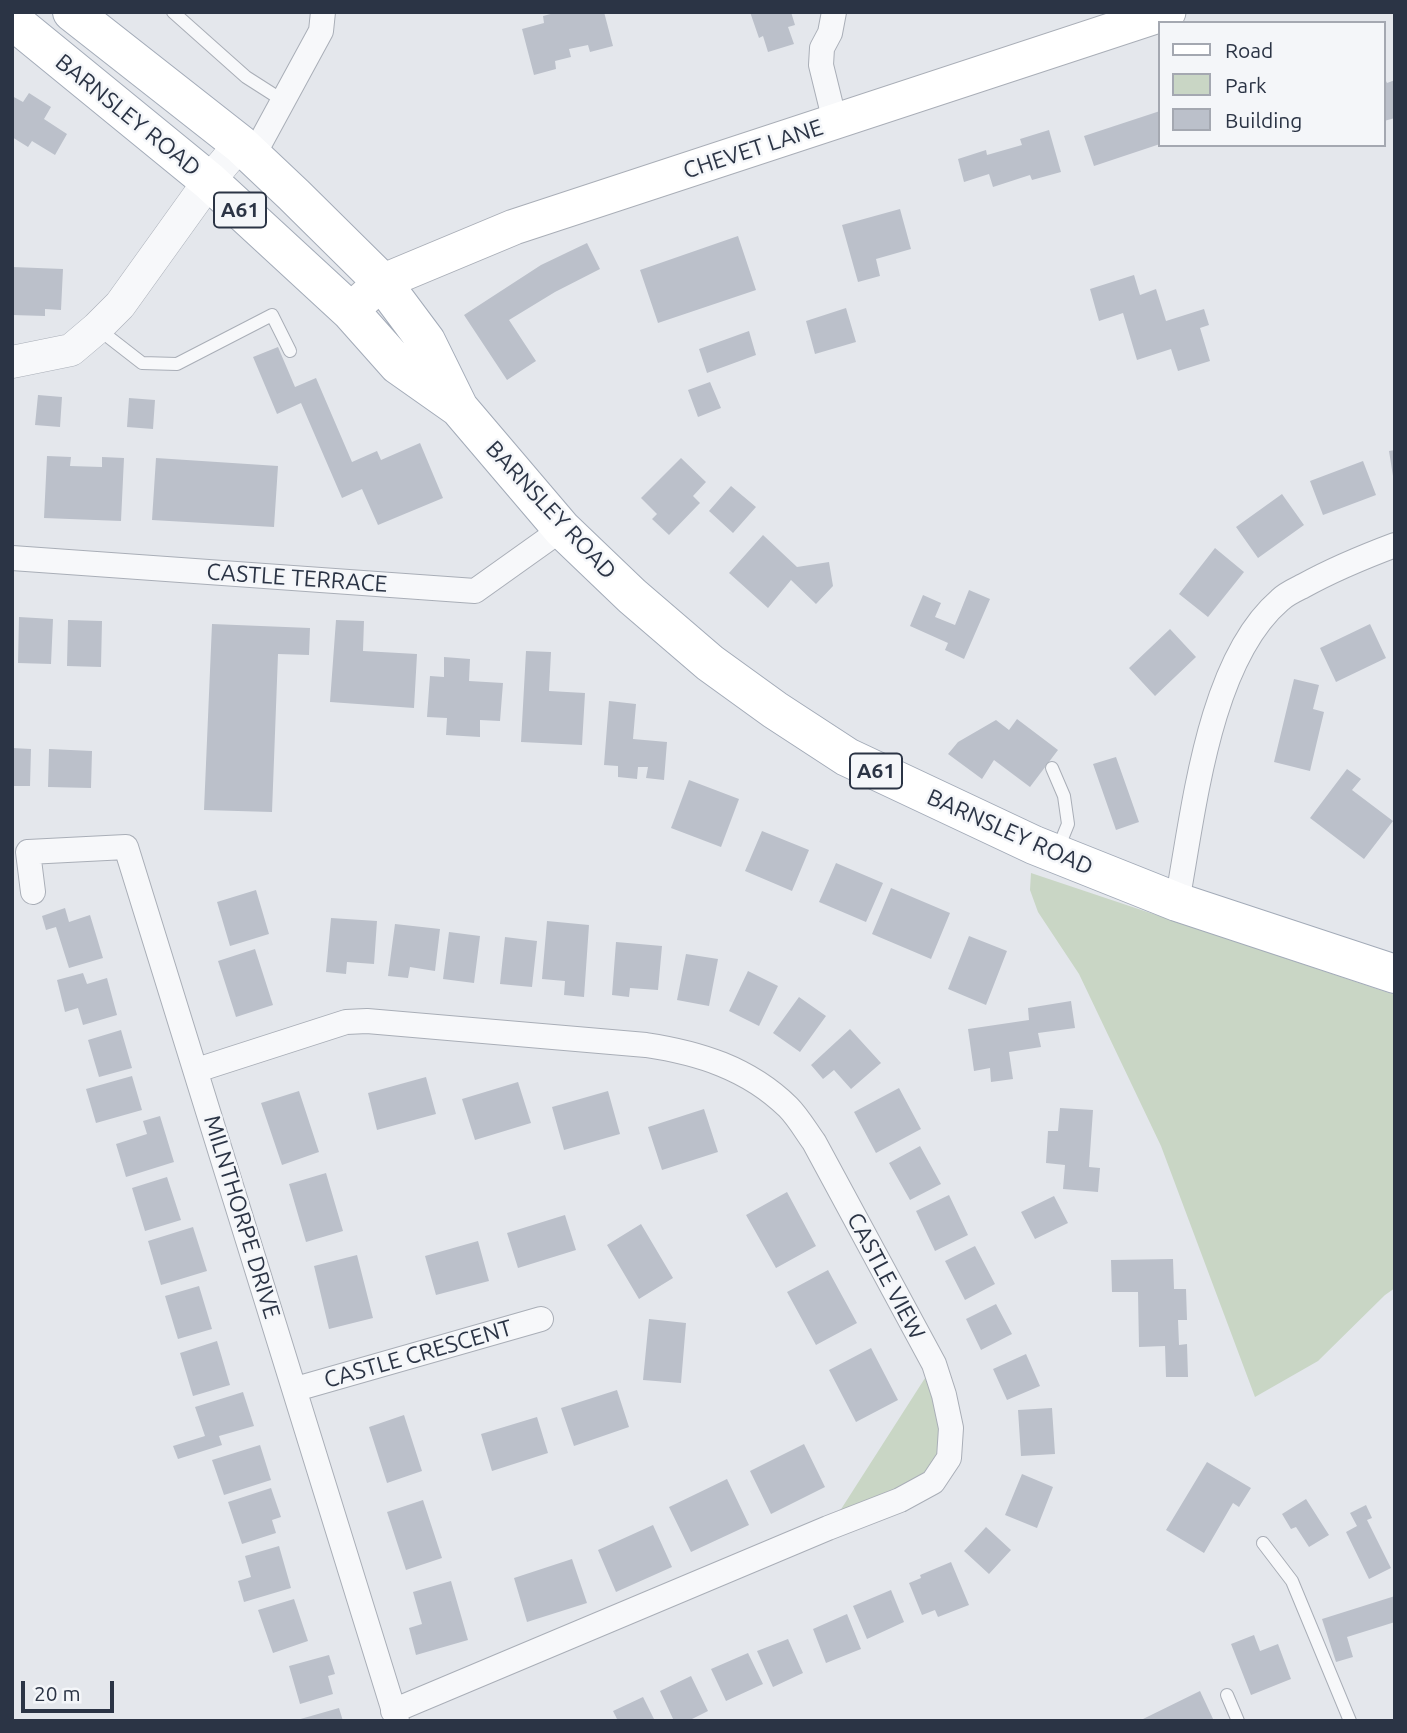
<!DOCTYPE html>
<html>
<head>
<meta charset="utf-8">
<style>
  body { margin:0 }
  #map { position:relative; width:1407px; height:1733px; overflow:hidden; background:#e4e7ec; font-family:Ubuntu,sans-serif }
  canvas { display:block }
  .frame { position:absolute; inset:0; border:14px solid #2b3445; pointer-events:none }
  .legend { position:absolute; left:1158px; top:21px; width:228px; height:126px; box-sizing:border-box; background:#f4f6f9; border:2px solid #a4a8b1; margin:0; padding:9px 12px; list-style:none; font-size:21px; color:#2b3445 }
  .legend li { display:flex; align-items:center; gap:14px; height:35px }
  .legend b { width:35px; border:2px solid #a4a8b1 }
  .scale { position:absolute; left:21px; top:1681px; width:93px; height:32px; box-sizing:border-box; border:4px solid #2b3445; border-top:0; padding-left:9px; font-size:21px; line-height:24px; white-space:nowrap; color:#2b3445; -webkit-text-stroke:5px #f4f6f9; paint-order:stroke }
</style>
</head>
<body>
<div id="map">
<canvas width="1407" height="1733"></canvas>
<div class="frame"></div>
<ul class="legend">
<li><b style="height:9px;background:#fff"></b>Road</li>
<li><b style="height:19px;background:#c9d6c5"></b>Park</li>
<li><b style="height:19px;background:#bbc0ca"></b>Building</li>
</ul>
<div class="scale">20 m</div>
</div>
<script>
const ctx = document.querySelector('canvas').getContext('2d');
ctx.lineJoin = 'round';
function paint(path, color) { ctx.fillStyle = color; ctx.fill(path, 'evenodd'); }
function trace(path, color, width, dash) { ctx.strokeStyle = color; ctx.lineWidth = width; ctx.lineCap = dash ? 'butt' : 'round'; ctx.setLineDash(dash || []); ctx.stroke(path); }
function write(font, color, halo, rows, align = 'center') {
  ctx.font = font + ' Ubuntu,sans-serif'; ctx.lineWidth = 5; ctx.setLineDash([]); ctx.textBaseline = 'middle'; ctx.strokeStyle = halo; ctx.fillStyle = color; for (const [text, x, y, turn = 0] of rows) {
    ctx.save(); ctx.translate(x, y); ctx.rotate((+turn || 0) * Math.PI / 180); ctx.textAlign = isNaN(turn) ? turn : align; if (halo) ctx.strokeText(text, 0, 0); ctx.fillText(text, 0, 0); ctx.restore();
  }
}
paint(new Path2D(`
  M1031,873l364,122v293l-10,7 -67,66 -63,36 -94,-251 -82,-172 -41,-62 -8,-22z
  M934,1364l17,64 -18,54 -104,46z`), '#c9d6c5');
paint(new Path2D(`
  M558,12h46l9,34 -23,6 -2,-7 -19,4 2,8 -16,4 1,8 -22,6 -12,-46 22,-6 -1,-7z
  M750,12h41l4,13 -7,2 6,17 -26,8 -5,-16 -4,2z
  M1384,77l3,6 8,-3v38l-11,3z
  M29,93l22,14 -7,12 23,15 -12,21 -23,-14 -4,6 -16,-10v-41l11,6z
  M1160,111v33l-66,22 -10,-30z
  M1049,130l12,42 -29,8 -2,-5 -37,12 -4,-13 -25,8 -6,-23 28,-9 1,5 35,-10 -2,-6z
  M900,209l11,40 -35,10 4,17 -22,6 -16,-57z
  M738,236l18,54 -98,33 -18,-53z
  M587,243l13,26 -45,23 -46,28 27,41 -29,19 -43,-65 77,-50z
  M12,267l51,2 -2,41 -16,-1v7l-33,-1z
  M1134,275l6,20 16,-6 10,32 38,-12 5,16 -9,3 10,33 -32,10 -7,-22 -34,11 -14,-47 -24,8 -9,-32z
  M846,308l10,34 -41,12 -9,-33z
  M749,331l7,24 -49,18 -8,-24z
  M278,347l17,40 21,-9 36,84 25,-11 4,9 39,-17 23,55 -65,27 -16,-36 -20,9 -41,-95 -24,11 -24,-57z
  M710,382l11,26 -23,9 -10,-27z
  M38,395l24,2 -2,30 -25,-2z
  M129,398l26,2 -2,29 -26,-2z
  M1395,450v26h-2l-4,-25z
  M47,456l24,1 -1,9 32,1v-10l22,1 -3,63 -77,-3z
  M156,458l122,8 -4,61 -122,-7z
  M681,458l25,24 -13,14 7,7 -31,32 -17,-16 5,-5 -16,-16z
  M1363,461l13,34 -53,20 -13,-34z
  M731,486l25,21 -23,26 -24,-22z
  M1282,494l22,31 -46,33 -22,-31z
  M763,535l34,32 32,-5 4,24 -17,18 -25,-24 -23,28 -39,-35z
  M1215,548l29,24 -36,45 -29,-23z
  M969,590l21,9 -26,60 -19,-9 3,-7 -38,-17 13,-31 18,8 -6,14 20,8z
  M19,617l34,2 -2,45 -33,-1z
  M68,620l34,1 -1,46 -34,-1z
  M336,620l28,1 -1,30 54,3 -3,54 -84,-6z
  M212,624l98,4 -1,27 -31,-1 -6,158 -68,-2z
  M1370,624l16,34 -50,24 -16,-34z
  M1170,629l26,28 -41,39 -26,-28z
  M526,651l25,1 -2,39 36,2 -3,52 -61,-3z
  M444,657l26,2 -1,22 34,2 -3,38 -20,-1v17l-34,-2 1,-17 -20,-1 3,-41 14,1z
  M1294,679l25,6 -6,24 11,3 -14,59 -36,-9z
  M609,701l27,3 -3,35 34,3 -3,38 -18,-2 2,-11h-10l-1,12 -19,-2v-11l-14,-1z
  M1017,719l41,31 -28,37 -36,-27 -12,19 -34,-25 10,-12 38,-22 13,10z
  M12,748l19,1 -1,37h-18z
  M49,749l43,2 -1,37 -43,-1z
  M1116,757l23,65 -23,8 -23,-66z
  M1347,769l14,10 -9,11 41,31 -29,38 -54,-41z
  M689,780l50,19 -18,48 -50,-19z
  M762,831l47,19 -17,41 -47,-20z
  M836,863l47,20 -17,39 -47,-20z
  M891,888l59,25 -19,46 -59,-25z
  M256,890l13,44 -39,12 -13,-44z
  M65,908l4,14 21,-7 13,43 -34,10 -13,-41 -10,3 -4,-14z
  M331,918l46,3 -3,43 -27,-2 -1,12 -20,-2z
  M547,921l42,4 -5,72 -20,-2 1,-14 -23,-2z
  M395,924l45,5 -5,42 -25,-4 -2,11 -20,-2z
  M449,932l31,4 -6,47 -31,-4z
  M969,936l38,15 -21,54 -38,-16z
  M505,937l32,4 -5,46 -32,-3z
  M616,942l46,4 -4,44 -28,-2 -1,9 -17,-2z
  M255,949l18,56 -37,12 -18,-56z
  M686,954l32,5 -9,47 -32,-6z
  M748,971l30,15 -19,40 -30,-15z
  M83,973l4,11 20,-6 10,37 -34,10 -5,-17 -13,4 -8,-32z
  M799,997l27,19 -26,36 -27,-19z
  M1071,1001l4,27 -37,5 3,14 -32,5 4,27 -22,3 -1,-14 -16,3 -6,-42 61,-9 -1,-12z
  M850,1029l31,34 -30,26 -17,-19 -11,9 -12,-14z
  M121,1030l11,38 -33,9 -11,-37z
  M132,1076l10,34 -46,13 -10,-34z
  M426,1077l10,37 -59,16 -9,-37z
  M518,1082l13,41 -56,17 -13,-41z
  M899,1088l22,41 -45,24 -22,-41z
  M299,1091l20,61 -37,13 -21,-62z
  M608,1091l12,43 -56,16 -12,-43z
  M1060,1108l33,2 -4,57 11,1 -2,24 -35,-3 2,-24 -19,-2 2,-32h10z
  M704,1109l14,43 -56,18 -14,-43z
  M160,1116l14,46 -48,15 -10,-33 31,-10 -4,-13z
  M920,1146l21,38 -31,16 -21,-37z
  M326,1173l17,58 -37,11 -17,-58z
  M167,1177l14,43 -36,11 -13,-43z
  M787,1192l29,54 -40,22 -30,-53z
  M949,1195l19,40 -33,16 -19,-40z
  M1054,1196l14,27 -33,16 -14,-27z
  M565,1215l11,35 -58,18 -11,-35z
  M641,1224l32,54 -34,21 -32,-54z
  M193,1227l14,44 -46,14 -13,-44z
  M478,1241l11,40 -53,14 -11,-39z
  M975,1246l20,38 -30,16 -20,-39z
  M357,1255l16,63 -44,11 -15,-63z
  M1173,1259l1,30h12l1,31h-9l1,25 8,-1 1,33h-22l-1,-31 -26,1 -1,-55h-26l-1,-32z
  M828,1270l29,53 -41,22 -29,-53z
  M199,1286l13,43 -34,10 -13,-43z
  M996,1304l16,30 -31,16 -15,-31z
  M649,1319l37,4 -5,60 -38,-3z
  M217,1341l13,44 -37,11 -13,-43z
  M871,1348l27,52 -42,22 -27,-52z
  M1026,1354l14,32 -33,14 -14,-31z
  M617,1390l12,37 -55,19 -13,-38z
  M243,1392l11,34 -35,10 3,9 -44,14 -5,-13 32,-10 -10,-29z
  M1052,1408l3,46 -34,2 -3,-46z
  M404,1415l18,56 -35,12 -18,-56z
  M537,1417l11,36 -56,18 -11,-37z
  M804,1444l21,43 -54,27 -21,-43z
  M260,1445l11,35 -47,15 -12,-35z
  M1207,1462l44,26 -12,19 -6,-4 -29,50 -38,-23z
  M1022,1474l31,13 -16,41 -32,-13z
  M727,1479l22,46 -58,27 -22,-45z
  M271,1488l10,29 -9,3 4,13 -34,11 -14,-42z
  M1306,1499l23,36 -20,12 -13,-20 -5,2 -9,-15z
  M423,1500l19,58 -36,12 -19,-58z
  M1366,1505l6,13 -5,2 24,48 -22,11 -23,-47 11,-6 -7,-13z
  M653,1525l19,42 -56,25 -18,-42z
  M986,1527l25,23 -22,24 -25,-23z
  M279,1546l12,42 -47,14 -6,-21 13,-4 -6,-21z
  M572,1559l15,44 -60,19 -13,-44z
  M951,1562l18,43 -31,12 -3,-7 -13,5 -13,-32 12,-5 -1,-3z
  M451,1581l17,59 -52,15 -7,-27 13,-4 -9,-32z
  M891,1590l13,32 -37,17 -14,-33z
  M1395,1596v26l-48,15 6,20 -17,5 -14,-43z
  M294,1599l14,42 -35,12 -15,-43z
  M847,1614l14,35 -35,14 -13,-34z
  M1254,1635l6,16 18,-7 13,35 -40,16 -20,-51z
  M788,1639l15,34 -30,14 -16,-36z
  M748,1653l15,31 -37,17 -15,-32z
  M329,1655l6,19 -7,2 5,18 -33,10 -11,-38z
  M691,1676l17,35 -20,10h-14l-14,-30z
  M1200,1691l14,30h-70l-1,-2z
  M643,1697l12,24h-37l-5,-10z
  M339,1708l4,13h-45l-1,-1z`), '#bbc0ca');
const service = new Path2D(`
  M173,12l73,65 36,23
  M97,328l45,35 35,1 95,-49 18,36
  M1052,768l12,28 4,28 -11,27
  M1263,1543l29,38 58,140
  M1227,1695l11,26`);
const minor = new Path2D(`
  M834,12l-4,21 -8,15 -1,17 14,57
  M253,156l68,-125 2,-19
  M12,558l463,33 87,-62
  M33,892l-5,-40 98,-5 271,874
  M1177,902c17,-91 31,-240 103,-302 6,-6 15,-10 23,-14 29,-16 60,-29 92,-41
  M197,1070l149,-48 21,-1 279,24c53,8 102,23 142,62 10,10 18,24 26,35l120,222 10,31 7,33 -2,30 -16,24 -33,18 -72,28 -435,183
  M296,1389l245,-70`);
const tertiary = new Path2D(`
  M12,362l59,-12 26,-22 23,-23 89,-124 31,-37`);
const secondary = new Path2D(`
  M350,311l32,-29 132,-55 654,-215`);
const primary = new Path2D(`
  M72,12l168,132 54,51 88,87 44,59 32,65
  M12,20l197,161 141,130 48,54 61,43 103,121 70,67 78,67 65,47 72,47 187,88 143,57 218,72`);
trace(service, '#a9aeb7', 14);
trace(minor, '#a9aeb7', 26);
trace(tertiary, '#a9aeb7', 33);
trace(secondary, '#a9aeb7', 37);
trace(primary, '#a3abb8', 40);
trace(service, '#f7f8fa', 12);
trace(minor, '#f7f8fa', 24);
trace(tertiary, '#f7f8fa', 32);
trace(secondary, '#fff', 35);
trace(primary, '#fff', 38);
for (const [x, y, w] of [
  [240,210,52],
  [876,771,52]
]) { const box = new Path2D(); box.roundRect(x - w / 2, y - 17.5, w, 35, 5); ctx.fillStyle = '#f4f6f9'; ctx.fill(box); trace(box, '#2b3445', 2); }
write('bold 21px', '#2b3445', null, [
  ["A61",240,210],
  ["A61",876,771]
]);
write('23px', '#2b3445', '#f4f6f9', [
  ["BARNSLEY ROAD",128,115,39],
  ["CHEVET LANE",753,149,-18],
  ["BARNSLEY ROAD",551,510,47],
  ["CASTLE TERRACE",297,578,4],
  ["BARNSLEY ROAD",1010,832,24],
  ["MILNTHORPE DRIVE",242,1217,73],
  ["CASTLE VIEW",886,1276,62],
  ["CASTLE CRESCENT",418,1354,-16]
]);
</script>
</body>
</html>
